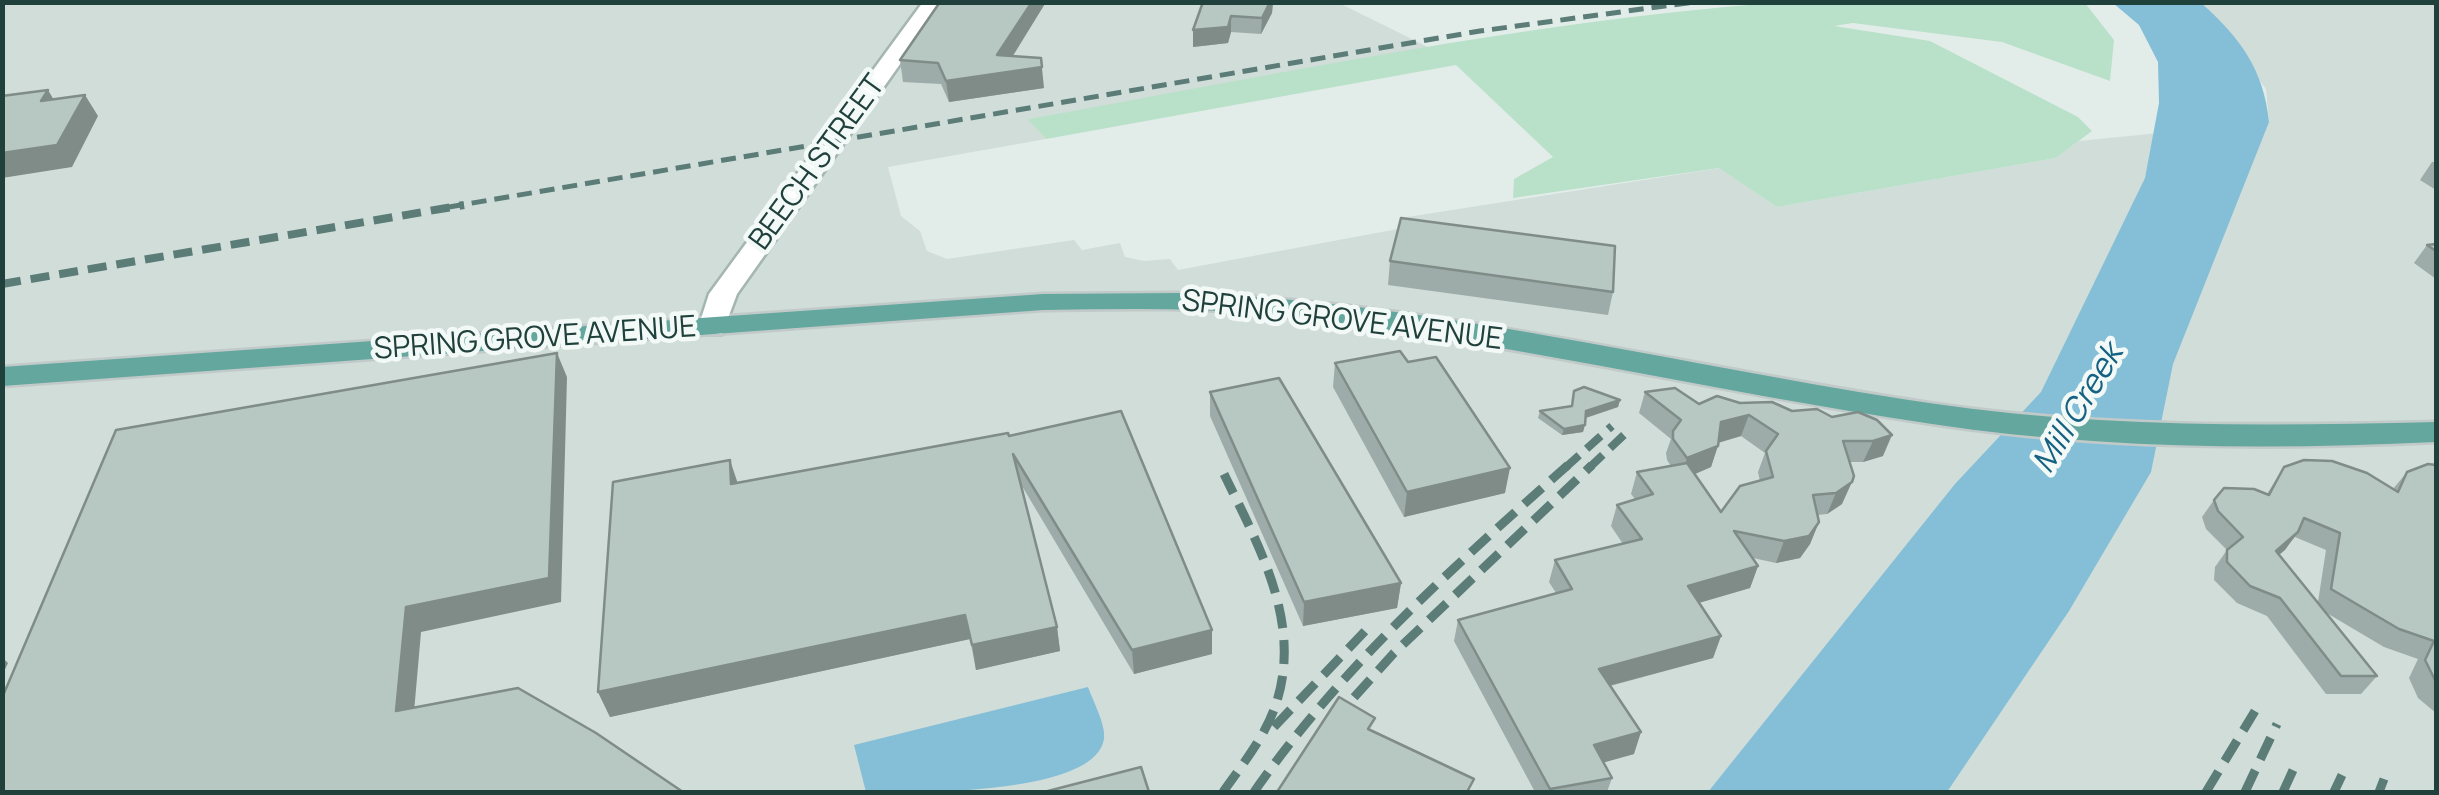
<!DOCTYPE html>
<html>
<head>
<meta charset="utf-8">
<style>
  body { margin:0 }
  #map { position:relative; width:2439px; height:795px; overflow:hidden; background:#e2edea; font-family:Manrope,sans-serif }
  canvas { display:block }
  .frame { position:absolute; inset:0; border:5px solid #20403c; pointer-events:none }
</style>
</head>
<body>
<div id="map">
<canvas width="2439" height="795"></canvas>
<div class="frame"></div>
</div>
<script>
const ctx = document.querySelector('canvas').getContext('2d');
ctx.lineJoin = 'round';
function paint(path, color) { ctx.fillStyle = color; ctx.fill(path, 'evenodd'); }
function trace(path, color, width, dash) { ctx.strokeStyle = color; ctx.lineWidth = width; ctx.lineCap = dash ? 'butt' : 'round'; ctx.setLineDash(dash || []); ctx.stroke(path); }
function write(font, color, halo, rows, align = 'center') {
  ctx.font = font + ' Manrope,sans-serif'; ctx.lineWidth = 9; ctx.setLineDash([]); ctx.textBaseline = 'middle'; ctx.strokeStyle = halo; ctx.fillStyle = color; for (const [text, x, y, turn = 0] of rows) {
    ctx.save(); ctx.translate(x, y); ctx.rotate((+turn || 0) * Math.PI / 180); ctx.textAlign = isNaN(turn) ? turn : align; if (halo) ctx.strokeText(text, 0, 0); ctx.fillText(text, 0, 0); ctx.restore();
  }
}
paint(new Path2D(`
  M1337,2l93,46 -401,71 17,20 -158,28 13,49 19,15 7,20 20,8 127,-19 8,10 38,-7 5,14 19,4 26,-2 8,11 225,-42 -2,-10 319,-50 57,39 279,-49 23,-17 190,-19 -3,-33 -65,-86h235v789h-2433l-1,-789z`), '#d0ddd9');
paint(new Path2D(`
  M1772,3h313l29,37 -4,41 -108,-39 -149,-19 -19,3 96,15 148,76 14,14 -36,27 -279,49 -58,-39 -206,30 1,-19 39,-22 -97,-92 -410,74 -18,-20c247,-44 494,-97 744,-116z`), '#b9e0c9');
paint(new Path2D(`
  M2113,3h88c39,34 63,67 68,119l-96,242 -22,108 -82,139 -122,181h-239l247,-308 86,-92 104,-214 14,-75 -1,-41 -19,-37z
  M1088,687c5,14 18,38 16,52 -9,56 -187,54 -238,53l-12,-47z`), '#85bfd7');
const minor = new Path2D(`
  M923,2h21l-207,292 -15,40h-20l-4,-6 11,-34z`);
const major = new Path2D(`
  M1180,293c252,8 500,73 749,110 168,25 338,23 507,19v20c-167,8 -338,7 -504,-18 -224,-33 -445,-87 -670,-110 -73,-7 -146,-5 -219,-4l-1041,76v-19l1041,-73z`);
trace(minor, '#a4b6b2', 5);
trace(major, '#c1cac8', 5);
paint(minor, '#fff');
paint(major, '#63a79e');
trace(new Path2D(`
  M449,207l1031,-176 214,-29`), '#5b7c77', 5, [15, 8]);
trace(new Path2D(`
  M2,284l462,-79
  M1565,468l47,-42
  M1589,468l37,-35`), '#5b7c77', 8, [19, 10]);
trace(new Path2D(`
  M1330,724l64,-71 198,-188
  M1274,727l94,-99
  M1223,792c19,-27 41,-54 52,-85 29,-83 -16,-160 -51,-233
  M1254,792c88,-126 199,-225 314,-327
  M2206,792l49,-81
  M2245,792l32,-68
  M2283,792l11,-24
  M2334,792l8,-17
  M2379,792l5,-13`), '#5b7c77', 9, [24, 12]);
paint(new Path2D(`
  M940,2h106l-33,54 31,32 -95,14 -8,-18 -38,-2 -3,-22z
  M1203,2h70l-1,11 -11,21 -30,-2 -3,11 -35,4z
  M2432,162h4v28l-16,-10z
  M2436,244v35l-22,-16 13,-18z
  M1390,261l223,31 -5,23 -220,-30z
  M1335,363l170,130 -101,24 -71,-130z
  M1210,392l191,191 -4,25 -94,18 -93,-210z
  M1645,392l54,12 41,-1 92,14 26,-5 25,44 -20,6h-13l-8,42 -15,10 -10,1 2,7 -9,22 -10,14 -24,5 -23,-5 5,8 -8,22 -51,15 22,33 -8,22 -103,28 24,68 -31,8 9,16 -5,14h-72l-81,-151 4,-21 98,-27 -7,-11 6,-22 68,-16 -12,-18 6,-21 18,-6 -4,-5 6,-22 34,-6 -4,-6 -1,-7 5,-14 -32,-26zM1741,436l24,17 -7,19 2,9 -39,31 -26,-38 16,-7 7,-24z
  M1620,400l-2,7 -32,11 -3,14 -21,3 -24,-17 2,-7z
  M1009,436l203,194v24l-78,20 -112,-188 35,141 3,24 -84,19 -6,-31 -360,78 -12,-25 140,-209z
  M2436,465v248l-18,-15 -9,-20 9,-19 -34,-12 -59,-35 52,64 -16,18h-35l-59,-78 -30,-13 -23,-23 1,-13 12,-17 -21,-21 -4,-12 12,-17 53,-6 17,-27 109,22 14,-17zM2295,537l31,13 -8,52 -39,-47z`), '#9daca8');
paint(new Path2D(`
  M1032,2h14l-44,71 39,-15 3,30 -95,14 -3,-21 51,-26z
  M1270,2h3l-1,11 -11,21 1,-16z
  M1231,16v16l-3,11 -35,4v-17z
  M48,90l13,22 -20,-11z
  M85,95l13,21 -26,51 -70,11v-25z
  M557,353l10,24 -6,225 -140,30 -9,103 -16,-24 10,-104z
  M1620,400l-2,7 -33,11 1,-7z
  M1749,415l-8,21 -27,8 7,-22z
  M1585,425l-2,7 -21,3 2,-6z
  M1892,435l-9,21 -20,6 10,-21z
  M1718,446l-7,21 -30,13 6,-22z
  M730,460l8,24h-7z
  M1510,468l-5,25 -101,24 3,-25z
  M1852,482l-10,22 -15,10 9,-21z
  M1819,522l-9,22 -10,14 -24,5 8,-22z
  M2298,532l-13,18 -22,18 13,-17z
  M1758,566l-8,22 -69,20 7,-22z
  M1401,583l-4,25 -94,18 1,-24z
  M965,615l5,24 -360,78 -12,-25z
  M1057,627l3,24 -84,19 -4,-25z
  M1212,630v24l-78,20 -2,-24z
  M1721,636l-8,22 -120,32 6,-21z
  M2,657l6,6 -6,13z
  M1641,732l-7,22 -46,13 6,-22z`), '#808c88');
const building = new Path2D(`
  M940,2h92l-35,53 44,3 1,9 -96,14 -8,-18 -38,-3z
  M1203,2h67l-8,16 -31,-2 -3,11 -35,3z
  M48,90l-7,11 44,-6 -28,50 -55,8v-57z
  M1401,218l214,28 -2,46 -223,-31z
  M2436,244v7l-9,-6z
  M1400,351l8,11 28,-5 74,111 -103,24 -72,-129z
  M557,353l-8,225 -143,29 -10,104 122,-23 78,45 87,59h-681v-94l114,-268z
  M1279,378l122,205 -97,19 -94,-210z
  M1584,387l36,13 -34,11 -1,14 -21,4 -24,-18 32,-5 2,-15z
  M1675,388l24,16 18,-8 23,7 32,-1 20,9 25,-2 15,8 26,-5 19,8 15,15 -19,6h-30l11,35 -2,6 -16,11 -23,2 6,27 -10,14 -25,5 -50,-10 24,35 -70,20 33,50 -122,33 42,63 -47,13 18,33 -62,11 -92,-169 114,-31 -17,-29 87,-21 -25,-34 36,-11 -16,-22 50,-9 34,49 19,-26 33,-9 -7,-26 12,-17 -29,-19 -28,7 -3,24 -31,12 -14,-19v-8l8,-11 -36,-28z
  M1121,411l91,219 -80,20 -119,-196 44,173 -85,18 -7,-30 -367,77 15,-210 117,-22 1,24 277,-51 1,3z
  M2304,460l28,1 35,12 31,19 9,-20 21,-8 8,1v217l-11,-22 9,-19 -35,-12 -68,-40 9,-56 -36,-15 -6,14 -22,19 101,125h-36l-61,-78 -30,-12 -23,-24v-12l16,-13 -25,-26 -4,-11 10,-12 30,1 15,6 15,-28z
  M1339,697l36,21 -7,11 106,50 -7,13h-190z
  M1141,767l8,25h-105z`);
paint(building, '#b7c8c3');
trace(building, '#808c88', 2.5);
write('30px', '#20403c', '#f3f9f7', [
  ["BEECH STREET",818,163,-54],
  ["SPRING GROVE AVENUE",1342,321,7],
  ["SPRING GROVE AVENUE",535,339,-4]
]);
write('italic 32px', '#156181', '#f3f9f7', [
  ["Mill Creek",2079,409,-59]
]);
</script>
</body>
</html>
